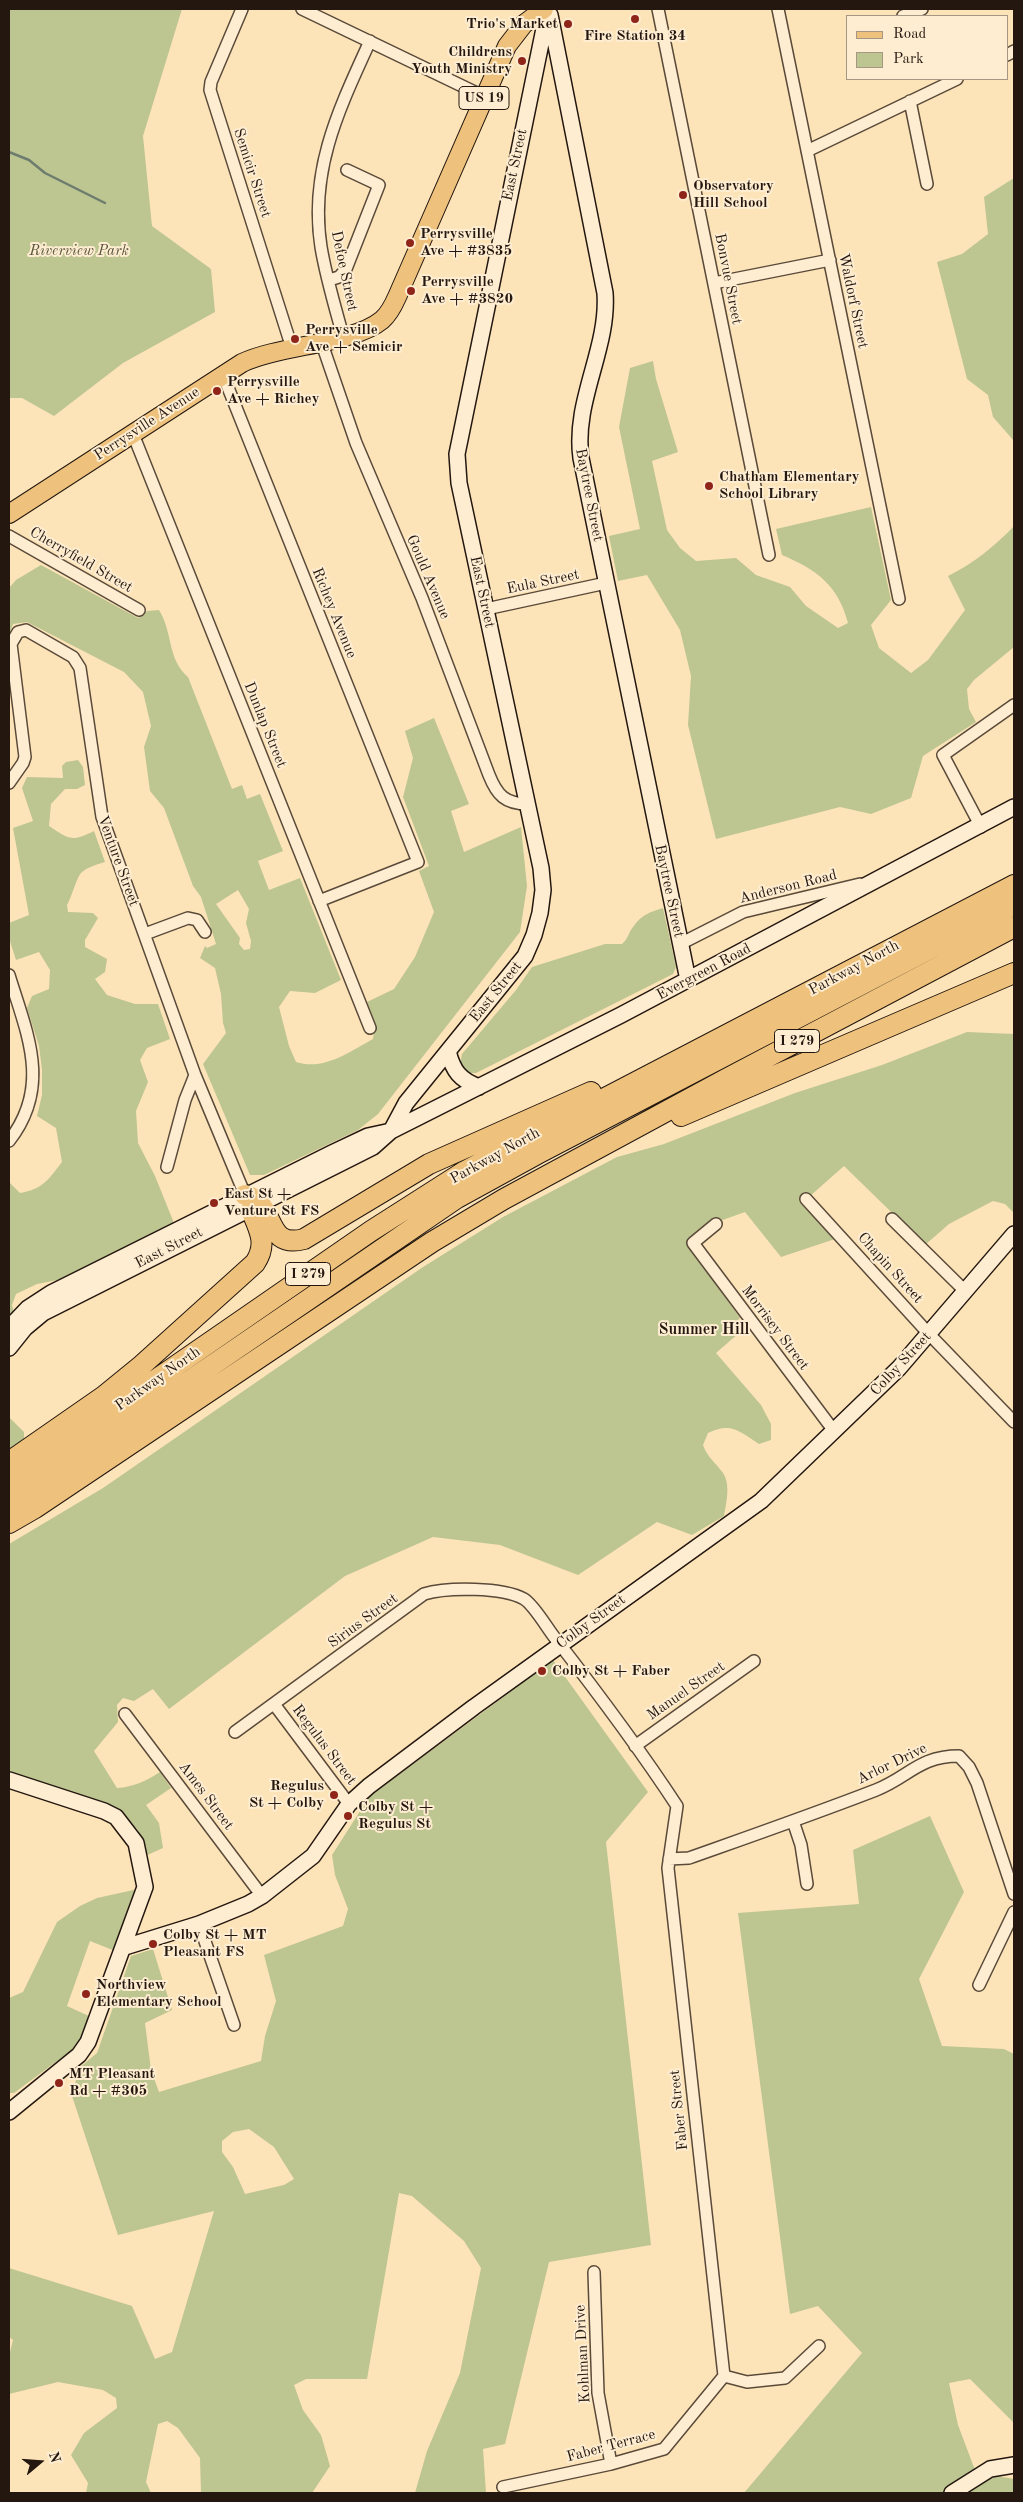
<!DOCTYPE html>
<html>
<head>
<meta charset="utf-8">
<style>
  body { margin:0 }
  #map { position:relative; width:1023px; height:2502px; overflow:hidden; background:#fde4b8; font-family:"Old Standard TT",serif }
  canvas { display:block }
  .frame { position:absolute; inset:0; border:10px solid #231710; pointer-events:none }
  .legend { position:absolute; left:846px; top:15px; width:162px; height:65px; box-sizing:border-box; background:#feedd1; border:1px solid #a69784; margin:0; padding:6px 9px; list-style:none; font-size:15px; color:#231710 }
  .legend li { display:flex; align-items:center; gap:10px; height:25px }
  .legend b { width:25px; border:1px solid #a69784 }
  .north { position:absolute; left:15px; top:2437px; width:50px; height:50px; -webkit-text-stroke:4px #feedd1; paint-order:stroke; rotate:72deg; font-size:14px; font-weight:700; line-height:20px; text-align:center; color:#231710 }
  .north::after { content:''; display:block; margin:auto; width:18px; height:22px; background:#231710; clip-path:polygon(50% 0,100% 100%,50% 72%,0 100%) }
</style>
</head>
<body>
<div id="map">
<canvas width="1023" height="2502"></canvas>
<div class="frame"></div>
<ul class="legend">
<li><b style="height:6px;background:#eec27c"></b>Road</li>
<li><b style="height:14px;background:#bdc590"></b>Park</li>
</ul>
<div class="north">N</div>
</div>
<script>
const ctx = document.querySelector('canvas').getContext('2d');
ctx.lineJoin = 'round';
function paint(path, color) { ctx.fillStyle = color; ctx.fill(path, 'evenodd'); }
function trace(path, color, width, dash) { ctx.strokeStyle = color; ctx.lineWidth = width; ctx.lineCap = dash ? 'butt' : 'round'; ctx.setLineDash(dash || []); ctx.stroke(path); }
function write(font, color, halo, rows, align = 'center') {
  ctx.font = font + ' "Old Standard TT",serif'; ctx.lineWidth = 4; ctx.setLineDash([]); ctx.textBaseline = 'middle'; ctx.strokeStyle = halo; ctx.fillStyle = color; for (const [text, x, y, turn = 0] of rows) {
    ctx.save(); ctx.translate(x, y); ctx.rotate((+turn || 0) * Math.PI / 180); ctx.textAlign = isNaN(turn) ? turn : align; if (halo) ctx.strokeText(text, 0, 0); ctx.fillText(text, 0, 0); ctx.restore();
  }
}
paint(new Path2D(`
  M9,9h173l-39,127 9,90 59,43 4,43 -92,51 -69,53 -32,-18h-13z
  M1014,178v263l-21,-24 -5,-22 -21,-16 -30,-117 25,-8 26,-20 -4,-37z
  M653,361l3,18 22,73 -26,9 15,69 13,18 16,13 40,-3 20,17 34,12 16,19 32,22 10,-5c-10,-38 -31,-53 -66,-68l-6,-26 95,-22 20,93 -20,25 8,23 32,25 17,-13 37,-50 -17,-34c26,-13 46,-29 66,-50v121l-40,33 -7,9 2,20 7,13 -53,34 -12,42 -40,16 -31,-7 -124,32 -28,-114 3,-49 -11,-46 -33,-55 -29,6 -9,-45 31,-7 -21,-102 11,-59z
  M41,565l97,53 9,-7 12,-1c14,22 8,49 29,67l44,112 10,-4 5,14 13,-5 23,57 -25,10 11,29 31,-12 41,102 -26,13 -25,-2 -11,16 10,39 7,16c28,9 53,-10 77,-23l2,-15 -8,-22 27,-13 21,-32 19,-45 -15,-41 10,-5 -26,-69 10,-39 -8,-27 29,-13 35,86 -18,7 13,41 57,-25 6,59 -7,46 -142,182 -20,16 -94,45h-14l-47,-111 23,-31 -3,-10 -2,-29 -6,-26 -15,-10 5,-12 2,2 9,-4 -15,-47 -8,-11 -29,-78 -14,-17 -6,-44 7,-21 -8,-34 -19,-20 -97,-50 -14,2 -4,11v-47l7,-8zM238,890l11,19 -3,14 5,18 -1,8 -6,1 -5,-6 1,-6 -24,-34z
  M78,760l5,7 2,18 -8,4h-12l-14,15 -2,22c21,14 23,16 45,5l11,31c-7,2 -17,5 -23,10 -5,4 -10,24 -15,33l1,7 25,1 5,5 -13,22v7l22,12 -2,13 -10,7 12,16 28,9h23l12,35 -23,9 -7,12 8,22 -12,29 2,32 17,33 19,47 -111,56 -26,5 -21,10 -4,11 2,8 -5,7v-138l11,11c23,-4 28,-13 42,-31l-6,-34 -19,-12 5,-21v-25l-3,-24 -12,-38 5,-12 17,-7 1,-19 -11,-18 -23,8 -7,-22v-15l20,-8 -16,-87 20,-7 -11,-33 5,-11 36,1 -1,-12 4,-4z
  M663,908l13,59 -3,7 -197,99h-8l-8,-8 2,-11 54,-64 16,-23 73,-23h17c7,-6 6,-11 11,-17 8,-12 17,-15 30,-19z
  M967,1032l47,2v179l-9,-9 -12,-3 -44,23 -24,21 -81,-79 -43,38 34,35 -54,18 -36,-45 -28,10 -26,27 49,69 -3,3 2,12 -23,20 45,52 10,19v16l-12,4c-20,-13 -28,-22 -51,-11l-5,12c4,12 13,18 20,28 8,12 3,30 1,43l-32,19 -35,-13 -79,53 -78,-30 -67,-8 -88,39 -176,133 -16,-20 -19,12 -11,-3 -6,7 1,17 -24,29 23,37c17,-1 29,-7 43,-16l11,16 -25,17 13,18 4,25 -18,8 -7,-26 -11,-10 -118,-47v-229l94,-56 320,-221 80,-50 114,-60 47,-13 131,-51 87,-28z
  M9,1417l15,15v8l-15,13z
  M553,1660l95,132 -42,50 45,403 -102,17 -44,182 -22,5 3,44h-71l12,-42 33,-78 21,-105 -17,-27 -52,-45 -13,-3 -32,186h-61l-12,6 9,25 18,25 9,31 -18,27h-111l-1,-35 -22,-30 -11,-7 -9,3 -12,58 5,11h-65l2,-10 -17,-28 13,-22 33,-25 -1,-10 -13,-8 -45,-8 -49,12v-38l4,-16 -4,-3v-69l123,38 23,53 17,-7 42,-141 -96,24 -46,-139 7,-28 18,-15 34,-97 22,-7 19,61 -27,13 6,47 8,22 102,-31 4,-25 11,-35 -12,-46 79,-29 5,-17 -13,-34 -3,-20 37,-58zM249,2129l25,18 20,32 -10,6 -39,9 -12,-27 -11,-15v-11l11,-9z
  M930,1816l34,76 -45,87 23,67 62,3 10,5v369l-44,-44 -21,4 9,42 17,45 -31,23h-200l118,-140 -44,-47 -28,8 -52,-401 121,-9 -6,-54z
  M138,1889l-23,62 -25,-10 -23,65 24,11 -11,27 -66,49h-5v-95l14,-6 34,-70 23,-16 17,-8z
  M992,2475l22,4v14h-47z`), '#bdc590');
trace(new Path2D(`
  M9,152l20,8 16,13 60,30`), '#6d7c6f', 2.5);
const street = new Path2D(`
  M242,9l-31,73 -1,8 82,258
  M302,9l183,88
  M658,9l111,546
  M778,9l121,590
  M903,16l19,-7
  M1007,55l7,-4
  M910,101l17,83
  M807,151l150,-72
  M329,280l10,-3 7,-8 33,-84 -32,-15
  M714,283l116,-23
  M343,336c-8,-29 -17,-59 -22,-89 -12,-77 18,-138 49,-206
  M321,341l35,102 66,155 67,177c8,20 16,29 39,29
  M223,375l195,487 -99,39
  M133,434l237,594
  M9,536l130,74
  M486,609l120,-26
  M9,783l14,-20 2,-6 -14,-113 7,-12 8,-2 47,27 7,11 22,149 93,258 50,120
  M981,827l-38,-72 71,-50
  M145,934l43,-16 9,2 8,12
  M680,944l63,-32 117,-28
  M9,975c18,59 43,111 0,166
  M167,1167l18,-67 10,-25
  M806,1199l123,135 85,88
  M892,1219l73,72
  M716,1224l-23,19 141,188
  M274,1704l75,100
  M125,1714l137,182
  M235,1732l189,-138c23,-7 79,-7 100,5 10,6 23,29 31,39 42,54 84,110 122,168l-9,62 56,508
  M635,1746l119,-85
  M793,1821l8,24 6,39
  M669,1859l20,-1c62,-22 125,-44 187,-68 33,-13 43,-34 83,-34l10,11 8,16 37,111
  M199,1924l35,101
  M979,1985l35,-73
  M594,2272l4,121 13,71
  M724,2376l23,6 38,-4 34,-32
  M503,2487l108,-23 53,-15 60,-73`);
const secondary = new Path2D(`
  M550,15l55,278c4,56 -32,108 -24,165l107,522
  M448,1051c5,20 12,29 31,36
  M9,1328l19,-20 23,-15 281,-140 36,-17 23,-5 230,-116 393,-208
  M9,1348l16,-20 18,-15 330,-166 18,-16 15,-28 119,-147 9,-21 6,-22 3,-23 -2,-22 -82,-385 -2,-29 91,-445
  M9,1780l95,31 12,6 20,26 9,44 -57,155 -9,13 -70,57
  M125,1947l74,-23 49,-20 14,-8 51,-40 36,-52 20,-18 105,-79 287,-206 138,-133 115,-134
  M952,2493l38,-24 24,-4`);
const primary = new Path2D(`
  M9,514l233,-151c38,-18 111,-19 140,-43 7,-6 11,-14 15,-23l110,-251 17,-22 20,-15`);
const highway = new Path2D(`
  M681,1116l333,-143
  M245,1195c32,7 18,55 59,44l125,-75 162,-72
  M9,1462l95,-66 38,-31 113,-102c13,-19 4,-34 -4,-53
  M9,1481l362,-250 94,-60 549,-286
  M9,1501l41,-25 407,-278 82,-45 475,-248
  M9,1523l26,-15 397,-266 72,-43 222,-120 288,-152`);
trace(street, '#5a4a3a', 14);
trace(secondary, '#231710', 18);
trace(primary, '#231710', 20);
trace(highway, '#231710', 22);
trace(street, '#feedd1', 11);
trace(secondary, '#feedd1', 15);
trace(primary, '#eec27c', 18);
trace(highway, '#eec27c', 20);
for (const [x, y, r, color] of [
  [635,19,5,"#8f2418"],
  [568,24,5,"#8f2418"],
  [522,61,5,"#8f2418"],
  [683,195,5,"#8f2418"],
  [410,243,5,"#8f2418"],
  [411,291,5,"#8f2418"],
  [295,339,5,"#8f2418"],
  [217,391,5,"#8f2418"],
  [709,486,5,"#8f2418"],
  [214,1203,5,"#8f2418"],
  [542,1671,5,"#8f2418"],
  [334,1795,5,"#8f2418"],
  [348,1816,5,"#8f2418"],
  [153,1944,5,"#8f2418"],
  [86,1994,5,"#8f2418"],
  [59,2083,5,"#8f2418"]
]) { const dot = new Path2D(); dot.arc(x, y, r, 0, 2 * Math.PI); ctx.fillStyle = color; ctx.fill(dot); trace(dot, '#feedd1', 2); }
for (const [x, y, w] of [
  [484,98,50],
  [797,1041,45],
  [308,1274,45]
]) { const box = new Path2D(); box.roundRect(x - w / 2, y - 11.5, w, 23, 4); ctx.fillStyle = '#feedd1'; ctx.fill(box); trace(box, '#231710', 1); }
write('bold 14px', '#231710', null, [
  ["US 19",484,98],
  ["I 279",797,1041],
  ["I 279",308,1274]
]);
write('bold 15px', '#231710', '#feedd1', [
  ["Trio's Market",558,24,"right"],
  ["Fire Station 34",635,36,"center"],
  ["Childrens",512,52,"right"],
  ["Youth Ministry",512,69,"right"],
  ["Observatory",693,186],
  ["Hill School",693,203],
  ["Perrysville",420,234],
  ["Ave + #3835",420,251],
  ["Perrysville",421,282],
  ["Ave + #3820",421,299],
  ["Perrysville",305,330],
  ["Ave + Semicir",305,347],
  ["Perrysville",227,382],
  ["Ave + Richey",227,399],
  ["Chatham Elementary",719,477],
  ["School Library",719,494],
  ["East St +",224,1194],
  ["Venture St FS",224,1211],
  ["Colby St + Faber",552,1671],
  ["Regulus",324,1786,"right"],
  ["St + Colby",324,1803,"right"],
  ["Colby St +",358,1807],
  ["Regulus St",358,1824],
  ["Colby St + MT",163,1935],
  ["Pleasant FS",163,1952],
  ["Northview",96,1985],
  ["Elementary School",96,2002],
  ["MT Pleasant",69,2074],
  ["Rd + #305",69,2091]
], 'left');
write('15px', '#231710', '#feedd1', [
  ["East Street",515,165,-78],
  ["Semicir Street",252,173,72],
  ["Defoe Street",344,271,78],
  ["Bonvue Street",728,279,79],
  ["Waldorf Street",853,301,78],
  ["Perrysville Avenue",147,424,-33],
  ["Baytree Street",589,495,79],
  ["Cherryfield Street",81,560,30],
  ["Gould Avenue",428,577,67],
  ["Eula Street",543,582,-12],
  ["East Street",482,592,78],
  ["Richey Avenue",334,613,68],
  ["Dunlap Street",265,725,68],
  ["Venture Street",118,861,70],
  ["Anderson Road",788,887,-14],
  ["Baytree Street",669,891,78],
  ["Parkway North",854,968,-28],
  ["Evergreen Road",704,972,-28],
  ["East Street",496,992,-51],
  ["Parkway North",495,1156,-29],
  ["East Street",169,1248,-27],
  ["Chapin Street",890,1268,48],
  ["Morrisey Street",775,1328,53],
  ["Colby Street",901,1364,-47],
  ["Parkway North",158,1379,-35],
  ["Sirius Street",363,1621,-36],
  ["Colby Street",591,1622,-36],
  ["Manuel Street",686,1691,-35],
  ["Regulus Street",324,1745,53],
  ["Arlor Drive",892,1764,-26],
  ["Ames Street",206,1796,53],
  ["Faber Street",679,2110,-96],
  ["Kohlman Drive",583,2354,-93],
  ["Faber Terrace",611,2446,-15]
]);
write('italic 15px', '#59543d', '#feedd1', [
  ["Riverview Park",79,251]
]);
write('bold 16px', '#231710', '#feedd1', [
  ["Summer Hill",704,1330]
]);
</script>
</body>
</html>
